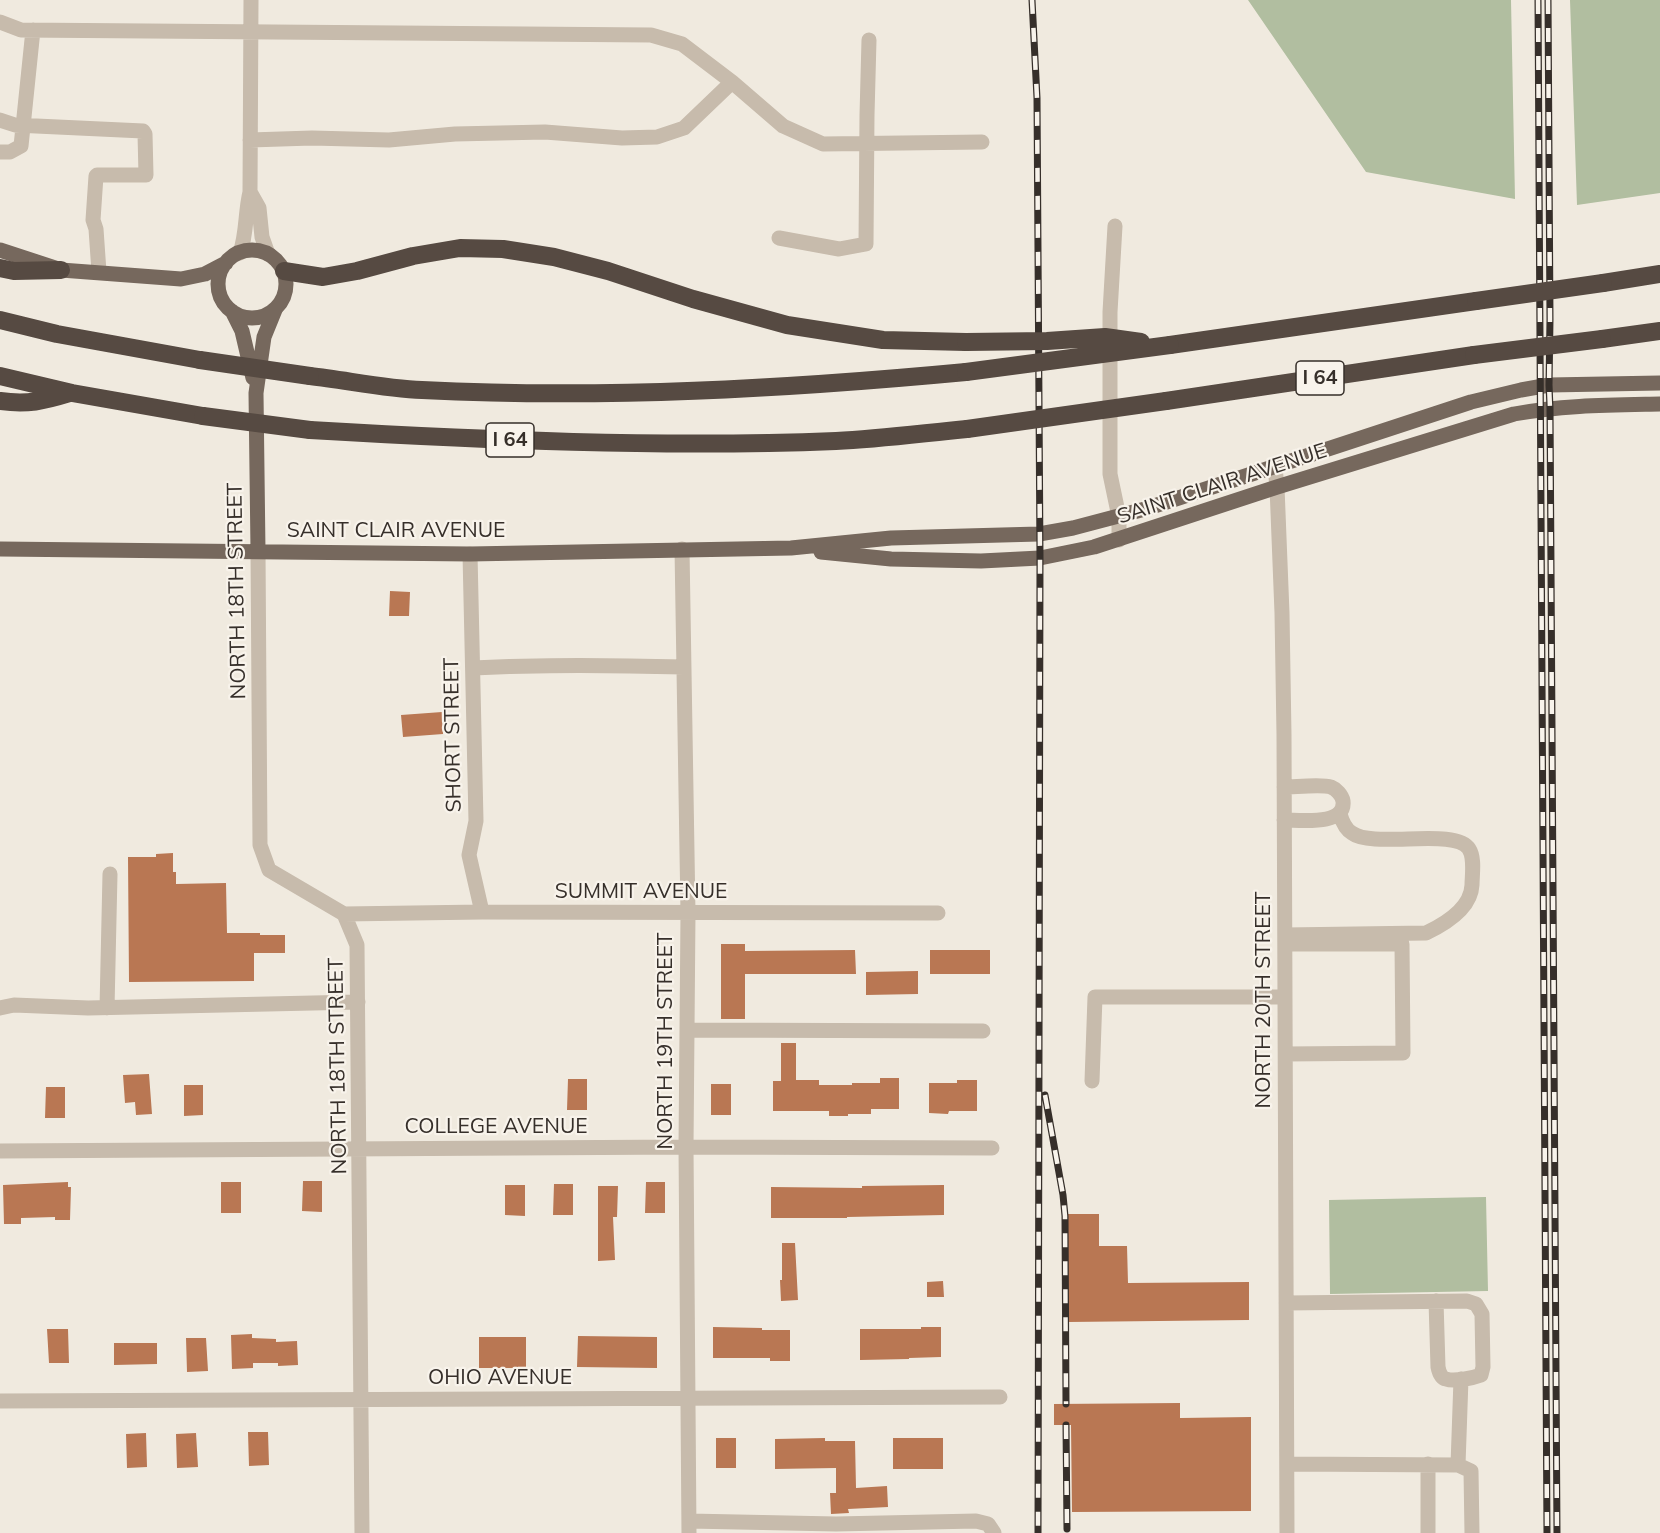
<!DOCTYPE html>
<html>
<head>
<meta charset="utf-8">
<style>
  body { margin:0 }
  canvas { display:block; background:#f0eadf }
</style>
</head>
<body>
<canvas width="1660" height="1533"></canvas>
<script>
const ctx = document.querySelector('canvas').getContext('2d');
ctx.lineJoin = 'round';
function paint(path, color) { ctx.fillStyle = color; ctx.fill(path, 'evenodd'); }
function trace(path, color, width, dash) { ctx.strokeStyle = color; ctx.lineWidth = width; ctx.lineCap = dash ? 'butt' : 'round'; ctx.setLineDash(dash || []); ctx.stroke(path); }
function write(font, color, halo, rows, align = 'center') {
  ctx.font = font + ' Mulish,sans-serif'; ctx.lineWidth = 4.5; ctx.setLineDash([]); ctx.textBaseline = 'middle'; ctx.strokeStyle = halo; ctx.fillStyle = color; for (const [text, x, y, turn = 0] of rows) {
    ctx.save(); ctx.translate(x, y); ctx.rotate((+turn || 0) * Math.PI / 180); ctx.textAlign = isNaN(turn) ? turn : align; if (halo) ctx.strokeText(text, 0, 0); ctx.fillText(text, 0, 0); ctx.restore();
  }
}
paint(new Path2D(`
  M1248,0h263l4,199 -149,-27z
  M1570,0h90v193l-83,12z
  M1486,1197l2,94 -158,3 -1,-94z`), '#b1bea0');
paint(new Path2D(`
  M390,591l20,1 -1,24h-20z
  M442,712l1,22 -40,3 -2,-22z
  M173,853v19h3v12l50,-1 1,50h33v2h25v18h-31v28l-125,1 -1,-125h28v-3z
  M721,944h24v7l110,-1 1,24h-111v45h-24z
  M930,950h60v24h-60z
  M918,971v23l-52,1v-23z
  M781,1043h15v37h23v5h33v-2h28v-5h19v31h-28v5h-23v2h-19v-5h-56v-30h8z
  M149,1074l3,40 -16,1 -1,-13 -10,1 -2,-28z
  M568,1079h19v31h-20z
  M957,1080h20v31h-28l-1,3 -19,-1v-30h28z
  M711,1084h20v31h-20z
  M184,1085h19v30l-19,1z
  M46,1087h19v31h-20z
  M303,1181h19v31l-20,-1z
  M68,1182v5h3l-1,33h-15v-3l-34,1v6h-17l-1,-39z
  M221,1182h20v31h-20z
  M646,1182h19v31h-20z
  M554,1184h19v31h-20z
  M505,1185h20v31l-20,-1z
  M944,1185v30l-97,2v1h-76v-31l91,1v-2z
  M598,1186h20l-1,31h-4l2,43 -17,1z
  M1067,1214h32v32h28l1,37 121,-1v38l-181,2z
  M782,1243h13l3,57 -17,1 -1,-21h2z
  M943,1281l1,16h-17v-15z
  M713,1327l49,1v2h28v31h-20v-3h-57z
  M921,1327h20v30l-32,1v1l-49,1v-31h61z
  M47,1329h21l1,34h-20z
  M252,1334v4l24,1v3l21,-1 1,24 -20,1v-3h-25v5l-21,1 -1,-34z
  M578,1336l79,1v31l-80,-1z
  M479,1337h47v31h-47z
  M186,1338h20l2,33 -21,1z
  M114,1343h43v21l-43,1z
  M1180,1403v15l71,-1v94l-179,1 -1,-87h-17v-21z
  M248,1432h20l1,33 -20,1z
  M146,1433l1,34 -20,1 -1,-34z
  M196,1433l2,34 -21,1 -1,-34z
  M716,1438h20v30h-20z
  M825,1438v3h30l1,47 31,-2 1,21 -40,2 1,4 -18,1 -1,-21h6v-25l-61,1v-30z
  M893,1438h50v31h-50z`), '#b97753');
trace(new Path2D(`
  M0,22l21,8 630,5 31,9 50,38 51,44 40,18 159,-2
  M0,120l15,5 128,6 2,3 1,41h-49l-1,1 -3,44 3,9 3,43
  M250,140l62,-2 77,2 66,-6 90,-2 77,6 35,-1 27,-9 48,-46
  M0,152h10l11,-6 12,-116
  M250,192l9,16 3,29 6,17
  M1115,226l-5,86v162l9,43v23
  M779,238l60,11 27,-5 1,-129 2,-75
  M240,253c7,-20 5,-41 10,-61l1,-192
  M1275,467l2,20 5,126 2,122 3,798
  M682,549l6,364 -2,234 3,386
  M258,551l2,294 9,25 75,44 13,31 5,588
  M470,554l6,267 -7,34 13,57
  M473,668c70,-4 141,-3 211,-1
  M1284,787c11,0 38,-3 47,0 5,2 11,8 12,14 3,25 -42,19 -59,19
  M344,914l138,-2 456,1
  M1285,935l141,-2c19,-9 45,-25 46,-48 0,-10 3,-27 -3,-36 -13,-22 -96,0 -117,-16 -7,-4 -10,-12 -12,-19
  M0,1008l14,-3 74,3 270,-6
  M107,1008l3,-134
  M687,1030l296,1
  M1286,1054l117,-1 -1,-109h-115
  M1092,1081l3,-84h190
  M0,1151l686,-4 306,1
  M1286,1303l181,-2 9,3 6,10 1,53 -2,8c-8,3 -27,7 -35,4 -5,-1 -7,-7 -8,-12l-2,-66
  M0,1401l1000,-4
  M1287,1464l171,1 13,6 1,62
  M1458,1465l3,-86
  M689,1521l147,3 140,-3 12,3 6,9
  M1428,1533v-69`), '#c7bbac', 15);
trace(new Path2D(`
  M0,250l61,20 120,9 24,-5 21,-11
  M218 284a34 34 0 1 1 68 0a34 34 0 1 1-68 0Z
  M232,311l10,20 11,47
  M0,549l470,5 321,-6 100,-10 148,-4 34,-6 72,-19 326,-107 50,-12 28,-5 111,-2
  M258,551l-2,-158 8,-56 11,-27
  M821,552l70,7 90,2 59,-3 54,-11 183,-60 237,-73c48,-9 97,-9 146,-10`), '#76685d', 15);
trace(new Path2D(`
  M0,268l14,3 47,-1
  M284,271l39,6 34,-6 56,-15 47,-8 43,1 51,8 54,14 85,28 94,26 96,15 83,2
  M1603,283l57,-9
  M0,320l57,14 143,26
  M1602,339l58,-8
  M1170,345l306,-44
  M0,376l72,17 131,23
  M310,376c36,4 76,13 112,14 182,9 363,-1 544,-18
  M0,401c27,4 44,0 70,-8
  M1166,401l308,-46
  M310,430c175,10 351,18 526,11 44,-2 88,-8 131,-12`), '#564a42', 18);
const rail = new Path2D(`
  M1032,0l5,98 3,460 -2,975
  M1538,0l9,1533
  M1548,0l2,319 -1,66 1,23 7,1125
  M1045,1095l18,100 2,21 1,188
  M1066,1425l1,104`);
trace(rail, '#362f2a', 7);
trace(rail, '#f8f3eb', 4.5, [14]);
trace(new Path2D(`
  M1476,301l127,-18
  M966,342l81,-1 58,-4 36,5
  M1474,355l128,-16
  M200,360l110,16
  M966,372l204,-27
  M203,416l107,14
  M967,429l199,-28`), '#564a42', 18);
for (const [x, y, w] of [
  [1320,378,48],
  [510,440,48]
]) { const box = new Path2D(); box.roundRect(x - w / 2, y - 17, w, 34, 4.5); ctx.fillStyle = '#f8f3eb'; ctx.fill(box); trace(box, '#362f2a', 1.5); }
write('bold 20px', '#362f2a', null, [
  ["I 64",1320,378],
  ["I 64",510,440]
]);
write('21px', '#362f2a', '#f8f3eb', [
  ["SAINT CLAIR AVENUE",1222,484,-18],
  ["SAINT CLAIR AVENUE",396,531],
  ["NORTH 18TH STREET",237,591,-91],
  ["SHORT STREET",453,735,-91],
  ["SUMMIT AVENUE",641,892],
  ["NORTH 20TH STREET",1264,1000,-90],
  ["NORTH 19TH STREET",666,1041,-90],
  ["NORTH 18TH STREET",338,1066,-91],
  ["COLLEGE AVENUE",496,1127],
  ["OHIO AVENUE",500,1378]
]);
</script>
</body>
</html>
